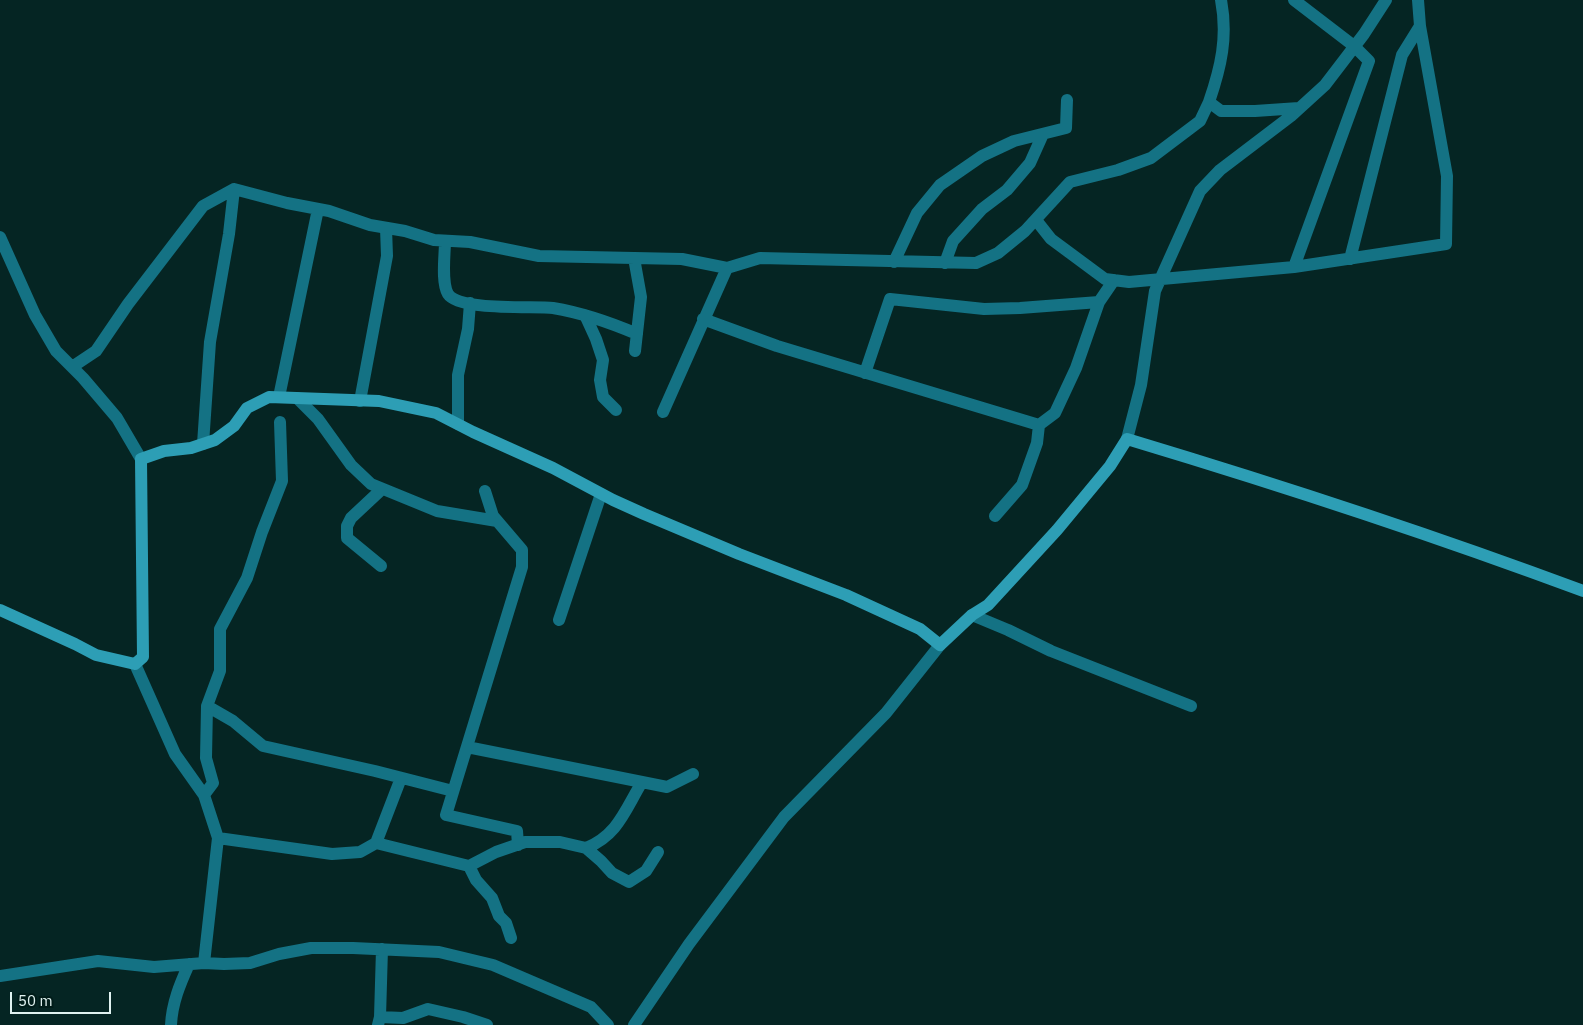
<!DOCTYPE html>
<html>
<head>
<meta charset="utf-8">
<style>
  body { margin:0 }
  #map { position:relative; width:1583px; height:1025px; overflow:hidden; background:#052523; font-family:"IBM Plex Sans",sans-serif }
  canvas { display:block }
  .scale { position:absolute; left:10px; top:992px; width:101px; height:22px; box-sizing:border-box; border:2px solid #e0f2f0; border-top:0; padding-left:6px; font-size:15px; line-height:18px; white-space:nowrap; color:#e0f2f0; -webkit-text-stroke:4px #001c19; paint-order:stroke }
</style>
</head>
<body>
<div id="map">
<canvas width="1583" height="1025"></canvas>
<div class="scale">50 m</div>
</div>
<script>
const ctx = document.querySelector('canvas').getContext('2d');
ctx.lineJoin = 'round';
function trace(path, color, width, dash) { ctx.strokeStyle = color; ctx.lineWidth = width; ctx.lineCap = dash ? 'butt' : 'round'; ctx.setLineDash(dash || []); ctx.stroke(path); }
trace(new Path2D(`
  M1221,0c7,37 0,67 -12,102l12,9h34l44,-3
  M1294,0l60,46 15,15 -75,206
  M1036,220l15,19 54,40 24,3 165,-15 152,-23 1,-68 -27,-150 -2,-26
  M0,237l35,78 21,36 27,27 34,40 24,41
  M445,241c0,14 -4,41 3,53 11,17 85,12 105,14 30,5 56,14 84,26
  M634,258l7,39 -6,54
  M1350,259l52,-204 18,-29
  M894,262l23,-49 23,-28 42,-29 32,-15 52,-13 1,-28
  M945,263l8,-22 29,-32 25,-19 23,-27 13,-29
  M585,315l11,24 7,21 -3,20 3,17 13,13
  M703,319l74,27 262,79 16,-12 21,-45 23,-66
  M72,367l24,-16 32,-47 75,-98 31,-17 53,14 42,8 41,14 35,6 29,9 36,2 69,14 143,3 45,9
  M865,373l25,-74 94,10 36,-1 79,-6 15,-22
  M279,397l39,-188
  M297,398l21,21 33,46 20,19 66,27 60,10
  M360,401l27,-145 -1,-28
  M663,412l64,-144 33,-10 216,5 22,-10 27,-22 45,-49 48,-12 33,-12 49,-37 9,-19
  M458,424v-49l10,-46 2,-26
  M1127,439l14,-54 14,-94 45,-100 20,-21 71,-54 34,-31 39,-51 22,-34
  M203,444l7,-102 19,-108 5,-45
  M485,491l8,25 29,34v17l-76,248 71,16 1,14
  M995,516l27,-31 15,-42 2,-18
  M381,566l-34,-28v-12l4,-8 31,-29
  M972,615l36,15 43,21 140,55
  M559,620l42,-126
  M207,706l26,15 30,25 112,25 78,20
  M467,747l175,35
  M204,795l9,-12 -7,-25 1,-52 13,-35v-42l27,-51 15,-46 20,-51 -2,-59
  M218,838l114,16 28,-2 16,-9 25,-65
  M376,843l93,23 27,-14 29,-10h35l26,6 15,13 11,12 17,9 17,-11 12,-19
  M586,848c32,-13 39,-38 56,-66l25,5 26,-13
  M469,866l7,14 16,18 7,18 7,7 5,15
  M204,963l20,1 26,-1 29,-9 32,-6h42l86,4 54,13 98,42 17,18
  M0,976l98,-15 56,6 50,-4 14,-125 -14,-43 -29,-41 -40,-90
  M380,1017l2,-68
  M171,1025c1,-22 9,-41 18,-61
  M378,1025l2,-8 23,1 25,-9 35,8 24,8
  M634,1025l55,-81 95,-127 102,-104 54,-68`), '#147284', 12);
trace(new Path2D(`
  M0,610l75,34 21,11 39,9 8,-7 -2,-198 23,-8 27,-3 24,-8 19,-14 13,-18 22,-11 110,4 57,12 37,19 80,36 60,32 31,14 95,40 107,41 74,34 20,16 32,-30 16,-10 69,-75 53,-64 17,-27c153,46 306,96 456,152`), '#2d9eb5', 12);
</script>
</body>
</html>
